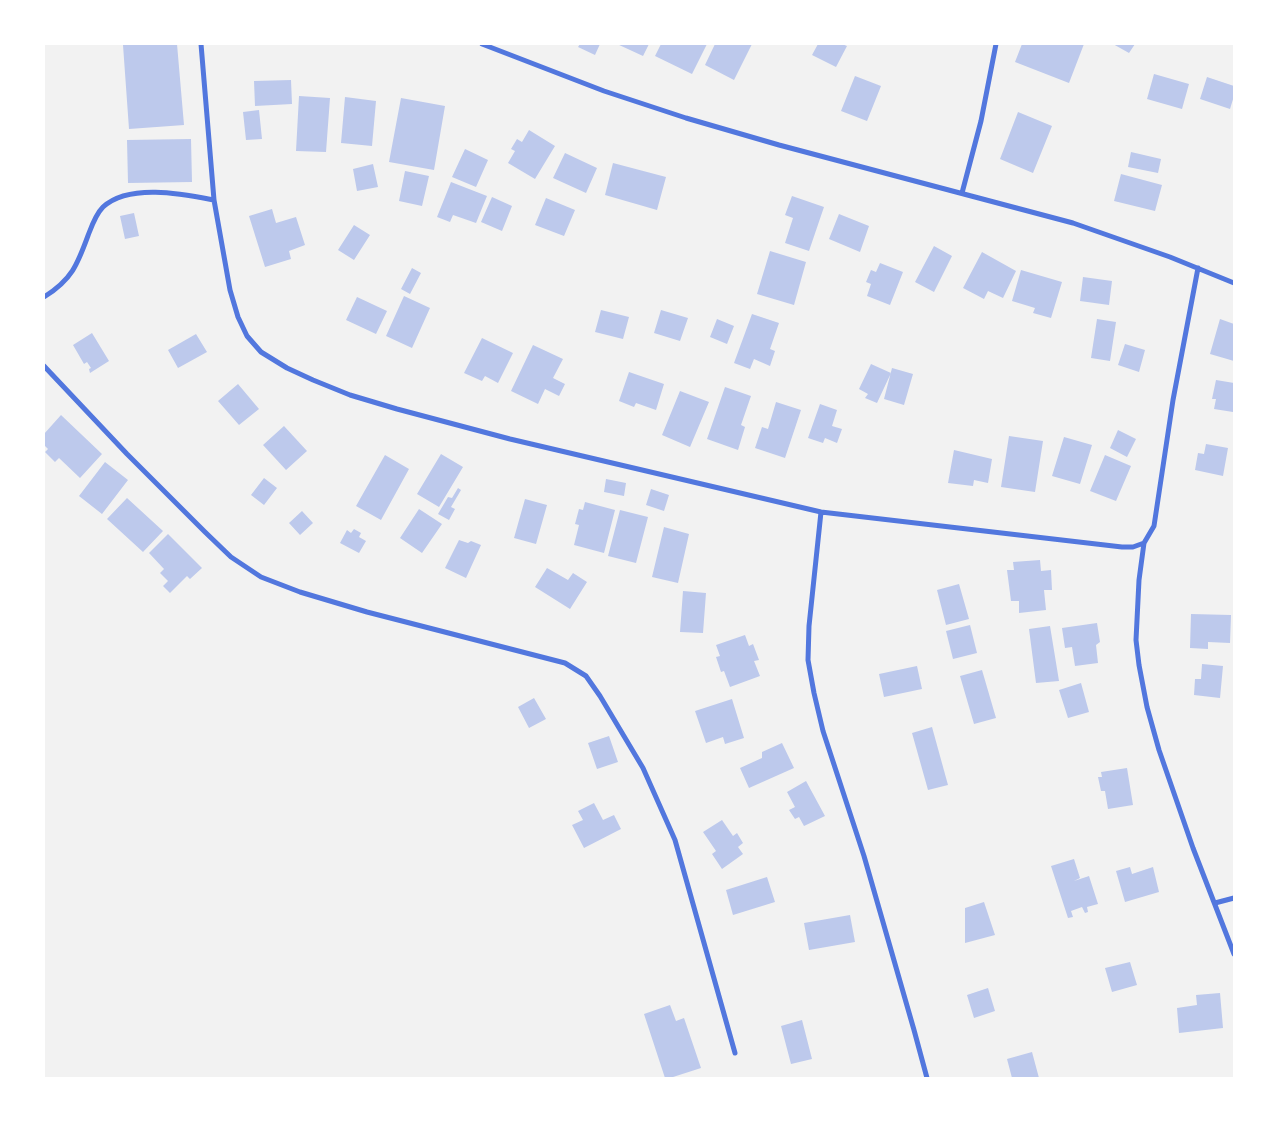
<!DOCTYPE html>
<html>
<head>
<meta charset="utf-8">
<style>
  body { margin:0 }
  #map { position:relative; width:1278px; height:1122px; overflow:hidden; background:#f2f2f2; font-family:Barlow,sans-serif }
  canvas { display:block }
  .frame { position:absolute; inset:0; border:45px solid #fff; pointer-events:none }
</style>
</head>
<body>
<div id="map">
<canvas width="1278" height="1122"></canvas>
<div class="frame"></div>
</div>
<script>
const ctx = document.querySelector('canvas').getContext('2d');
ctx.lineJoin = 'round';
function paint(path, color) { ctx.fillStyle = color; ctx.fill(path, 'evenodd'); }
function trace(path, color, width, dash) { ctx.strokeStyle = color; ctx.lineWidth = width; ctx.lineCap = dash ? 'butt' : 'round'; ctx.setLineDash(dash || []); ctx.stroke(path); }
paint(new Path2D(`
  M139,44h38l7,81 -55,4 -6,-84z
  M580,44h20l-5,11 -17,-8z
  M617,44h32l-6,12z
  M661,44h46l-15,30 -37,-18z
  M715,44h37l-18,36 -29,-15z
  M818,44h24l5,2 -11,21 -24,-12z
  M1022,44h62l-15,39 -54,-21z
  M1113,44h22l-6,9z
  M1154,74l35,10 -7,25 -35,-10z
  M855,76l26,10 -14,35 -26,-10z
  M1207,77l27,9v10l-4,13 -30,-10z
  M291,80l1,24 -37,2 -1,-25z
  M299,96l31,2 -4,54 -30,-1z
  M345,97l31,4 -4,45 -31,-3z
  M401,98l44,8 -11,64 -45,-8z
  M259,110l3,29 -16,1 -3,-28z
  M1018,112l34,14 -19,47 -33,-14z
  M529,130l26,16 -20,33 -27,-16 7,-12 -4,-2 6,-10 5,3z
  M191,139l1,43 -64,1 -1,-43z
  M465,149l23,11 -12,27 -24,-10z
  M1131,152l30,7 -3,14 -30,-6z
  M565,153l32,15 -11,25 -33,-15z
  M613,163l53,14 -9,33 -52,-15z
  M373,164l5,23 -21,4 -4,-22z
  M405,171l24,5 -7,30 -23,-5z
  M1121,174l41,11 -7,26 -41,-10z
  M451,182l36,14 -11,27 -23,-8 -3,7 -13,-5z
  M792,196l32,11 -15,44 -24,-8 8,-25 -8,-3z
  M492,197l20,9 -10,25 -21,-9z
  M546,198l29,12 -11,26 -29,-11z
  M272,209l4,14 20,-6 9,28 -16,6 2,8 -26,8 -16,-51z
  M134,213l5,23 -14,3 -5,-23z
  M839,214l30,12 -9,26 -31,-13z
  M354,225l16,10 -16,25 -16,-10z
  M934,246l18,10 -18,36 -19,-10z
  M770,251l36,11 -12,43 -37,-11z
  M982,252l34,19 -13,27 -15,-7 -4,8 -21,-11z
  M880,263l23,9 -13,33 -23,-9 4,-12 -5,-2 5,-12 5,2z
  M412,268l9,5 -11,21 -9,-5z
  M1021,270l41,12 -11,36 -18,-5 2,-5 -23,-7z
  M1083,277l29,4 -3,24 -29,-4z
  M404,296l26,12 -18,40 -26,-12z
  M357,297l30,14 -11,23 -30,-14z
  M601,310l28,7 -6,22 -28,-7z
  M661,310l27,8 -8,23 -26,-8z
  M752,314l27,9 -9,26 5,2 -5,15 -16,-7 -4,10 -16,-6z
  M717,319l17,7 -7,18 -17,-7z
  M1097,319l19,3 -6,39 -19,-3z
  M1220,319l14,5v37l-24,-7z
  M92,333l17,28 -19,12 -1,-4 2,-1 -4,-6 -3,2 -11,-19z
  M196,334l11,18 -29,16 -10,-18z
  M482,338l31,15 -15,30 -13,-7 -3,5 -18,-8z
  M1125,344l20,6 -6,22 -21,-7z
  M533,345l30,14 -10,19 12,6 -6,12 -14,-7 -7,15 -27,-13z
  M871,364l20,9 -14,30 -12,-5 3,-4 -9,-5z
  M892,368l21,6 -9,31 -20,-6z
  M629,372l35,12 -8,26 -20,-7 -2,4 -15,-6z
  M1216,380l18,3 -1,29 -19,-3 2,-10h-4z
  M238,384l21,25 -20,16 -21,-24z
  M725,387l26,9 -10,29 4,2 -7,23 -31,-11z
  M680,391l29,11 -19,45 -28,-12z
  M776,402l25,8 -16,48 -30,-10 7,-21 6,2z
  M820,404l17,6 -5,16 10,3 -5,14 -12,-5 -2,5 -15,-5z
  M61,415l41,39 -22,24 -21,-20 -4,4 -10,-10 3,-3 -4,-4v-11z
  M284,426l23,25 -21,19 -23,-25z
  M1118,430l18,9 -9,18 -17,-9z
  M1009,436l34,5 -8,51 -34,-5z
  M1064,437l28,8 -12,39 -28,-8z
  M1206,444l22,4 -5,28 -28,-6 3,-17 6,1z
  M954,450l38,9 -4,24 -14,-3 -1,6 -25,-3z
  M441,454l22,13 -24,40 -22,-13z
  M385,455l24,14 -28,51 -25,-14z
  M1105,455l26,11 -15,35 -26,-10z
  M105,462l23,18 -26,34 -23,-18z
  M264,478l13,10 -13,17 -13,-10z
  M606,479l20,4 -2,13 -20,-4z
  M458,488l3,2 -10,17 4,2 -6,11 -11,-6 10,-17 4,1z
  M651,489l18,6 -5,16 -18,-6z
  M127,498l36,33 -20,21 -36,-33z
  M525,499l22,6 -11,39 -22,-6z
  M585,502l30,8 -11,43 -30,-8 5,-20 -4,-1 4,-15 4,1z
  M419,509l23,15 -20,29 -22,-15z
  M620,510l28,7 -12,46 -28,-7z
  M302,511l11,12 -13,12 -11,-12z
  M664,527l25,7 -11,49 -26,-6z
  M354,529l7,4 -2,4 7,4 -7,12 -19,-10 7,-13 4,3z
  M168,534l34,34 -12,11 -3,-3 -17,17 -7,-7 5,-5 -8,-8 4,-4 -15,-16z
  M459,540l9,3 3,-2 10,4 -15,33 -21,-10z
  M1040,560l1,11 10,-1 1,20h-8l2,20 -27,3v-12h-8l-4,-31h7l-1,-8z
  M547,568l21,12 5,-7 14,9 -17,27 -35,-22z
  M959,584l10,35 -23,6 -9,-35z
  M683,591l23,2 -3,40 -23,-1z
  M1191,614l40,1 -1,28 -22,-1v7l-18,-1z
  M1097,623l3,19 -4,3 2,18 -23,3 -3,-19 -7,1 -3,-20z
  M970,625l7,28 -24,6 -7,-28z
  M1050,626l9,55 -23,2 -7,-54z
  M745,635l4,11 4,-2 6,16 -5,1 6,15 -30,11 -6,-16 -3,1 -5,-15 4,-1 -4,-11z
  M1202,664l21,2 -3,32 -26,-3 1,-16h6z
  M917,666l5,23 -38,8 -5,-23z
  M982,670l14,48 -22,6 -14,-48z
  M1081,683l8,29 -21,6 -9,-28z
  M534,698l12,21 -17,9 -11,-21z
  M732,699l12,39 -19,6 -2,-7 -17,6 -11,-32z
  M932,727l16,58 -20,5 -16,-57z
  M609,736l9,26 -21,7 -9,-26z
  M782,743l12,25 -45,20 -9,-20 22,-10v-6z
  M1127,768l6,37 -25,4 -3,-18h-4l-3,-14h4l-1,-5z
  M806,781l19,35 -21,10 -5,-9 -4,2 -6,-9 6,-3 -8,-15z
  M594,803l9,17 11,-5 7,14 -37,19 -12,-23 11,-5 -5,-9z
  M722,820l11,16 4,-3 6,10 -5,4 5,7 -21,15 -10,-15 4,-3 -13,-19z
  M1074,859l6,19 -6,3 15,-5 9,28 -11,3 1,5 -3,1 -3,-6 -11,4 2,6 -5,1 -17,-52z
  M1130,867l2,7 21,-7 6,25 -34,10 -9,-31z
  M767,877l8,25 -42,13 -7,-25z
  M984,902l11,33 -30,8v-35z
  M850,915l5,27 -46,8 -5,-27z
  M1130,962l7,23 -25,7 -7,-24z
  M988,988l7,23 -21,7 -7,-23z
  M1220,993l3,35 -44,5 -2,-25 20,-3 -1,-10z
  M670,1005l6,16 8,-3 17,50 -31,10h-5l-21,-64z
  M802,1020l10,39 -21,5 -10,-38z
  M1032,1052l7,26h-27l-5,-19z`), '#bdc9ec');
trace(new Path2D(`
  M201,44l13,156 16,90 8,27 9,19 14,16 26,16 26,12 37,15 47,14 113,30 311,73 301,35h11l11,-4
  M482,44l122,47 82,27 93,27 294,78 97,34 64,26
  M962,193l19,-72 15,-77
  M1198,268l-25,132 -19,126 -10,17 -5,37 -3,60 3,25 8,42 12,43 34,98 41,106
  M44,297c29,-18 34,-34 45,-64 3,-8 8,-20 14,-26 26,-24 80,-13 111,-7
  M44,366l83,88 78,78 26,25 30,20 39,15 67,20 198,51 21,13 14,20 43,72 32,72 60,213
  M821,512l-12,114 -1,34 6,33 9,38 41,125 50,174 13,48
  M1215,903l19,-5`), '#5277de', 5);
</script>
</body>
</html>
